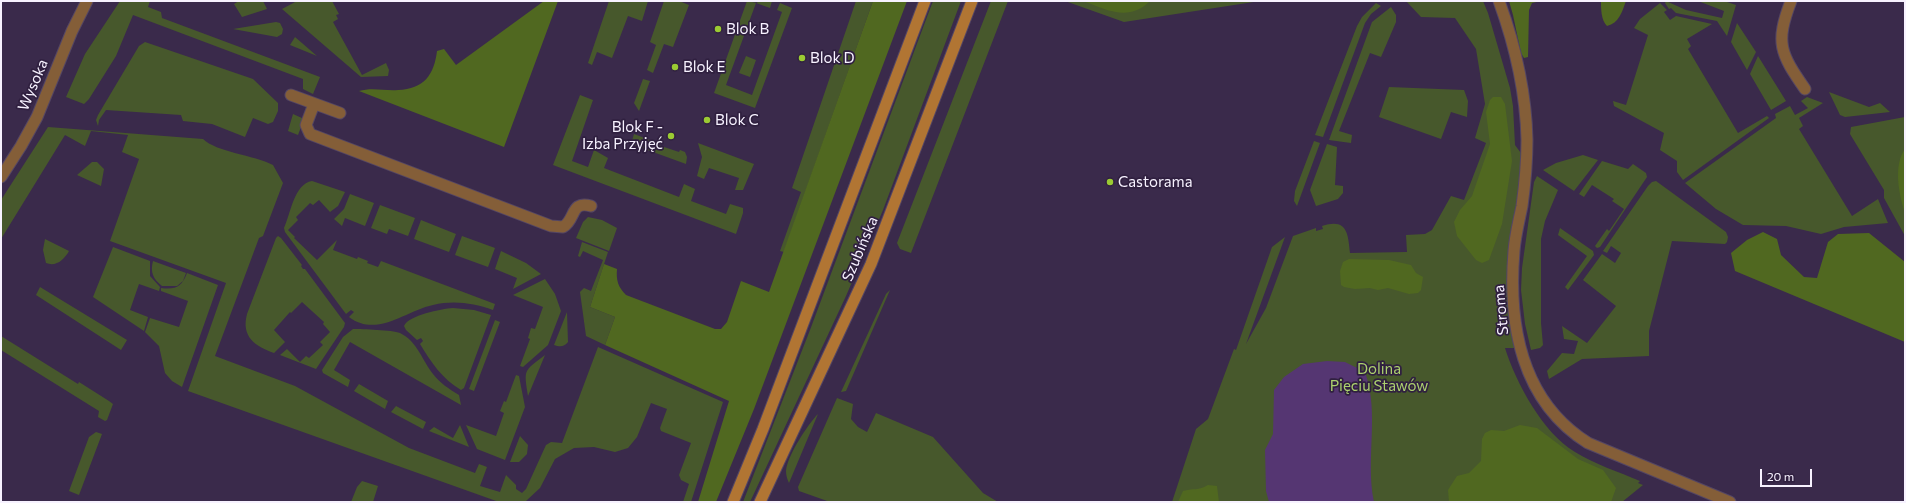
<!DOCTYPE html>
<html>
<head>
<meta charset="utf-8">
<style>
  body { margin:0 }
  #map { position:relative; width:1906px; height:503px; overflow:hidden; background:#3a2a4b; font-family:Commissioner,sans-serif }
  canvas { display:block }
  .frame { position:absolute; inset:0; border:2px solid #f7f2ff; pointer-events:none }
  .scale { position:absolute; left:1760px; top:469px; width:52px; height:18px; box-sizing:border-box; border:2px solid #f7f2ff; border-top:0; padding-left:5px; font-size:12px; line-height:14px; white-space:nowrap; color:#f7f2ff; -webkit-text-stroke:3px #302040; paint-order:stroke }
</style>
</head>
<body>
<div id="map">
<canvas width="1906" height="503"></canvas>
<div class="frame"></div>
<div class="scale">20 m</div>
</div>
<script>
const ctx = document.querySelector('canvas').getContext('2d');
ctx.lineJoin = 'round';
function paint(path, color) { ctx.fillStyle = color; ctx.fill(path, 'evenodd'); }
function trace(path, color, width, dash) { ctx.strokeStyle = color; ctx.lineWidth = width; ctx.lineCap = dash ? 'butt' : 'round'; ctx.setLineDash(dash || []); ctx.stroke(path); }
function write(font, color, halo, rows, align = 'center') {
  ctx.font = font + ' Commissioner,sans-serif'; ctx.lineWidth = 3.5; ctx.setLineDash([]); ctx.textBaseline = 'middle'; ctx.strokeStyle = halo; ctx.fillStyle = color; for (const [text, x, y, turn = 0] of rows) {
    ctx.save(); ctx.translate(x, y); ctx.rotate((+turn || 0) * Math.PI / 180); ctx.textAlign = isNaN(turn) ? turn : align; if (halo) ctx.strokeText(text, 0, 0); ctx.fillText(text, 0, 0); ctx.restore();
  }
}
paint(new Path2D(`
  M120,1h30l-2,6 13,5 1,6 158,59 -7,17 -10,-5v-10l-170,-64 -17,41 -27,43 -5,5 -18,-7 19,-43z
  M239,1h24l4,8 -25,8 -8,-13z
  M297,1h35l7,13 -3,1 2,4 -5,3 29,53 24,-12 3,7 -1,6 -27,1 -79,-68z
  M609,1h39l-6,20 -14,-5 -16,42 -15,-6 -5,13 -4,-2z
  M664,1h15l10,4 -16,42 -9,-3 -11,29 -6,-3 9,-25 -6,-3z
  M747,1l10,2 1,-2h14l-2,7 -14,-5 -30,82 26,10 30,-83 -5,-2 3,-7 12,5 -37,100 -41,-15z
  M856,1h17l-89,251 -4,-1 21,-59 -9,-4z
  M933,1h28l-78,209 -37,86 -96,206h-7l67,-172z
  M991,1h17l-97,252 -11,-4 -3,-6z
  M1065,1h195l-136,21z
  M1406,1h77l5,12 22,75 3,18 2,39 11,15 -12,89 6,99h-15c11,35 38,85 70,104 19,12 44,20 65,29l-2,2 5,2 -21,17h-450l24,-73 12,-10 26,-70 2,1 36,-103 13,-10 -39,107 20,-36 27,-72 23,-8v3l7,-2 -1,-3c25,-8 26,7 28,27l57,-1 -1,-17 19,-1 7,-4 19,-34 13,4 22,-57 -11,-5 10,-34 -9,-55 -21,-31 -34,-1z
  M1666,1l20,9 36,8 2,-7 -26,-10h26l12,4 -9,31 -10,-15 -41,-8 -5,-5 -2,1 -4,-6z
  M1376,3l5,3 -10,8 -6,9 -42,114 -8,-2 42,-109 5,-9z
  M1660,3l7,7 -3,2 6,8 6,-4 36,8 -25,15 4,7 -3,3 50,84 29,-17 2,2 -86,62 -6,-8v-11l-17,-11 4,-17 -50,-27 -1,-5 13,4 22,-70 -14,-7 6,-9z
  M1391,7l5,8v7l-15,35 -11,-4 -31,78 13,4 -1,8 -22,-3 43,-118z
  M276,22l4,1 3,6 -1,5 -5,3 -44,-8z
  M1737,23l19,29 -9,18 -16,-28z
  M295,37l22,19 -27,-11z
  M145,42l108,37 25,24v8l-5,11 -5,2 -15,-6 -8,19 -33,-13 -29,-3 -2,-6 -75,-5 -7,10 -1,6 -2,-6 2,-5 41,-69z
  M746,56l10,4 -6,17 -11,-4z
  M1758,56l28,45 -15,9 -21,-36z
  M643,79l7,2 -11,30 -5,-8z
  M1389,87l75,3 4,11 -1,16 -16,-5 -10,27 -62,-22z
  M1829,92l40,15 11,-4 10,9 -45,5 -5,-2z
  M580,95l13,5 -21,61 16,6 6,-17 14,8 -4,10 75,29 5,-13 11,5 -4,12 35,13 4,-10 13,4v5l-7,21 -183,-69z
  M1807,97l16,6 -24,15 4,8 -4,3 53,87 26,-17 10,24 -44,4 -23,7 -35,-8 -43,-1 -27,-16 -31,-26 91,-65 -1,-4 15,-8 5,9 13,-7 -7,-7z
  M293,114l11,5 -6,16 -10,-4z
  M1905,117v119l-21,-38v-8l-34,-56 1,-7z
  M48,127l155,12c13,13 51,16 70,26l10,18 -20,53 -4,2 -44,118 80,30 114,62 66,25 4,-9 8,3 -7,19 20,6 6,-17 10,10v4l6,4 4,-4 20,-44 5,-3 11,1 36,-96 125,55 -32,100h-8l6,-18 -8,-4 -2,-5 12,-32 -30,-12 -1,-3 7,-19 -16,-6 -14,34 -9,11 -13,4 -21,-5 -20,1 -19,11 -15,29 -14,13 -27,1 -311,-111 38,-108 -116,-42 29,-82 -17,-7 6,-17 -37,-4 -6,15 -20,-11 -64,104v-39z
  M634,134l21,8v2l24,8 1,-2 5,2 2,5 -1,7 -55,-20z
  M1314,141l6,2 -23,63 -3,-5 1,-10z
  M698,143l56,21 -11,26h-8l4,-12 -30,-10 -5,11 -7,-3 5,-19z
  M1327,144l10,3 -2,38 8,1v7l-5,6 -22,7 -6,-16z
  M1583,155l15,5 -24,31 -31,-21 13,-7z
  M1602,161l26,8 5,-5 13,9 1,4 -47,70 -3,1 -2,-2 12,-17 2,2 15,-22 -12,-8 2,-2 -22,-14 -8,12 -5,-3z
  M92,162h5l7,7 -3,17 -24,-11z
  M1537,176l21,14 -13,31 -4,18v84l2,22 -3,3 -9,2 -6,-26 -4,-34 1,-22 12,-86z
  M312,181l33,11 -7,14 -8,6 -11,-12 -6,5 -3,-2 -14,14 2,3 -10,10 7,7 -1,1 23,22 20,-20 -4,10 24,9 1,-2 10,4 -1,2 11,4 3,-6 114,43 -2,6c-20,-7 -39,-10 -60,-5 -28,6 -56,33 -84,12l5,-5 -3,-2 -5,4 -61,-82 -1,-4c7,-15 10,-44 28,-47z
  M1656,181l70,51 2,5 -1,5 -2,2 -53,-3 -23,90v25l-67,3 -33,20 -2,-8 15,-18 12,1 4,-13 -14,-2 -2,-13 25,17 29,-37 -33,-26 19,-26 13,9 6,-10 -10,-7 -4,7 -4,-2 45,-65 4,-4z
  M350,194l24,9 -9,23 -20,-8 -3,8 -8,-7 10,-10z
  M380,205l35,13 -7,18 -19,-7 -2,5 -16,-6z
  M588,217l14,3 15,8 -8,23 -33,-13 7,-16z
  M421,220l35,14 -7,18 -35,-13z
  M1560,228l33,23 1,4 -26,35 -3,-3 22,-31 -29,-21z
  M278,236l3,2 21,27 -1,1 2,3h2l40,54 -1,4 -28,42 -36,-14 7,-6 13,13 6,-6 3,2 14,-13 -3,-3 10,-10 -7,-8 1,-2 -22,-20 -11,11 -1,-1 -16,18 11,12 -11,11c-19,-7 -33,-16 -27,-39l29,-76z
  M462,236l33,12 -7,19 -33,-12z
  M45,239l24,12c-5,9 -13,16 -23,12l-3,-13z
  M582,242l26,10 -18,55 25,10 -10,28 -19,-9 -6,-44 4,-4 7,3 12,-31 -20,-9 -3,6 -2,-1z
  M113,247l37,14v15l10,11 -1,4 -20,-7 -9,26 18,7 -4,14 -51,-34z
  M501,251l25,12 15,11 -28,15 4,-11 -22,-9z
  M153,261l33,12 -3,8 -6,5h-15c-9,-7 -12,-14 -9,-25z
  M187,273l31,12 -36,102 -10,-6 -7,-8 -6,-27 -14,-14 5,-14 29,9 9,-26 -27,-10v-3c14,2 21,-1 26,-15z
  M545,279l10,15 6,17 -13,34 -25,22 -3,-1 10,-27 -2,-1 3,-10 4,1 8,-22 -30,-12z
  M40,287l87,53 -6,10 -85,-55z
  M890,290l-44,101 -5,1 45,-98z
  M453,308l21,2 17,5 -27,73 -3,2c-19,-11 -30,-28 -41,-46l3,-3 -2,-3 -4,2 -11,-10 -2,-4c5,-11 37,-17 49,-18z
  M567,312l1,30c-4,5 -8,5 -14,3z
  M495,320l5,2 -26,69 -5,-2z
  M353,329c10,0 39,1 47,4 17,8 22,27 33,41 7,9 16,15 26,21l2,10 -111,-63 -16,28 16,10 -2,7 -25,-14 -1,-3 21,-33z
  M1,336l77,48 1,-2 30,19 4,3 -6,16 -2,1 -7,-4 1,-6 -98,-61z
  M545,355l-17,41c-4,-27 -5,-24 17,-41z
  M516,375l3,1 6,31 -20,53 -28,-11 -11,-24 30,11 8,-23 -4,-2 4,-10 2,1z
  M359,384l29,17 -3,8 -31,-18z
  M837,398l16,6 -2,15 7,8 9,5 9,-19 57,24 50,56 15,9h-168l-31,-11 -1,-4z
  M396,406l30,16 -3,7 -32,-17z
  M818,414l-29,69c-2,-4 -3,-8 -3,-12 1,-15 22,-47 32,-57z
  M460,425l9,22 -40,-16 5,-4 19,11z
  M96,432l6,2 -23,61 -10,-4 20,-54z
  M520,436l8,9 -1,9 -8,8h-9z
  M362,481l16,5 -5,16h-22l6,-15z`), '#47582c');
paint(new Path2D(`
  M544,1h14l-54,146 -145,-56c13,-4 25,0 39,-1 26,-1 36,-15 39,-39l7,-2 12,16z
  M873,1h34l-153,408 -36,88 -2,5h-18l31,-101 -124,-56 10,-28 -25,-10 14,-43 13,5c-1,11 1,18 9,26l89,34h6l6,-7 14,-41 28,11z
  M1083,1h67c-21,21 -43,9 -67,0z
  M1509,1h32l-9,2 -3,7 -1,47 -4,1 -3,-5 -8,-38z
  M1601,1h25c-4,11 -7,22 -19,25 -6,-6 -6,-17 -6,-25z
  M1493,97h8l4,7 7,57 -10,63 -13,36 -7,3 -6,-3 -19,-24 -3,-14 6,-12 12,-14 18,-52 -4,-32 4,-12z
  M1905,149v64c-6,-18 -12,-48 0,-64z
  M1763,232l14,7 4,16 23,22 13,1 11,-36 10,-8 31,-1 36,29v80l-170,-71 -4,-18 16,-13z
  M1349,259l40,1 22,5 5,8 7,4 -2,13 -3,3 -9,1 -21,-6 -10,2 -8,-2 -15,1 -11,-2 -3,-2 -1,-14 3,-9z
  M1520,425l17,3 41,31 25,11 13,18 -5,14h-162l-1,-12 9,-14 12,-3 12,-12 1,-22 3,-6 6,-3 13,1z
  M1208,485l9,1 2,16h-41l5,-11c9,-3 16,0 25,-6z`), '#506820');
paint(new Path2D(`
  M1327,361l18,1 20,10c15,42 0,87 9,130h-105l-3,-11 -1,-41 8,-16 1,-44 10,-13 19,-13z`), '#553672');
const minor = new Path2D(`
  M1791,1c-16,42 -11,52 14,88
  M291,95l49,18
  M314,104l-8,21 4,9 241,92 12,1c13,-7 7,-27 28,-21
  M1,177l20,-31 16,-29 35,-86 15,-30`);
const tertiary = new Path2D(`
  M1499,1c16,44 27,92 28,139 0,22 -2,44 -5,66 -3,15 -7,30 -8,45 -6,73 7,150 74,192l142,59`);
const secondary = new Path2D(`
  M733,502l30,-73 162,-428
  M760,502l111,-238 101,-263`);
trace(minor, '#544664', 13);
trace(tertiary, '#544664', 13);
trace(secondary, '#544664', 13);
trace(minor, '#845e38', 11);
trace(tertiary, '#845e38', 11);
trace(secondary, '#b17533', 11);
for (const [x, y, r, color] of [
  [718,29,4,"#9bcb33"],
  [802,58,4,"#9bcb33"],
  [675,67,4,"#9bcb33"],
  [707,120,4,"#9bcb33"],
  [671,136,4,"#9bcb33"],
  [1110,182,4,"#9bcb33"]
]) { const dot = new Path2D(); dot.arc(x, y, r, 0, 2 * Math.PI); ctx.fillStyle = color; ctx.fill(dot); trace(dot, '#302040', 1.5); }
write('15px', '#f7f2ff', '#302040', [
  ["Blok B",726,29],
  ["Blok D",810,58],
  ["Blok E",683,67],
  ["Blok C",715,120],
  ["Blok F -",663,127,"right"],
  ["Izba Przyjęć",663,144,"right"],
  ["Castorama",1118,182]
], 'left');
write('15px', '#f7f2ff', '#302040', [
  ["Wysoka",33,85,-67],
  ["Szubińska",860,249,-67],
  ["Stroma",1501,310,-95]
]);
write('15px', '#acd16e', '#302040', [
  ["Dolina",1379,369],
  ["Pięciu Stawów",1379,386]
]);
</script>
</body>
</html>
